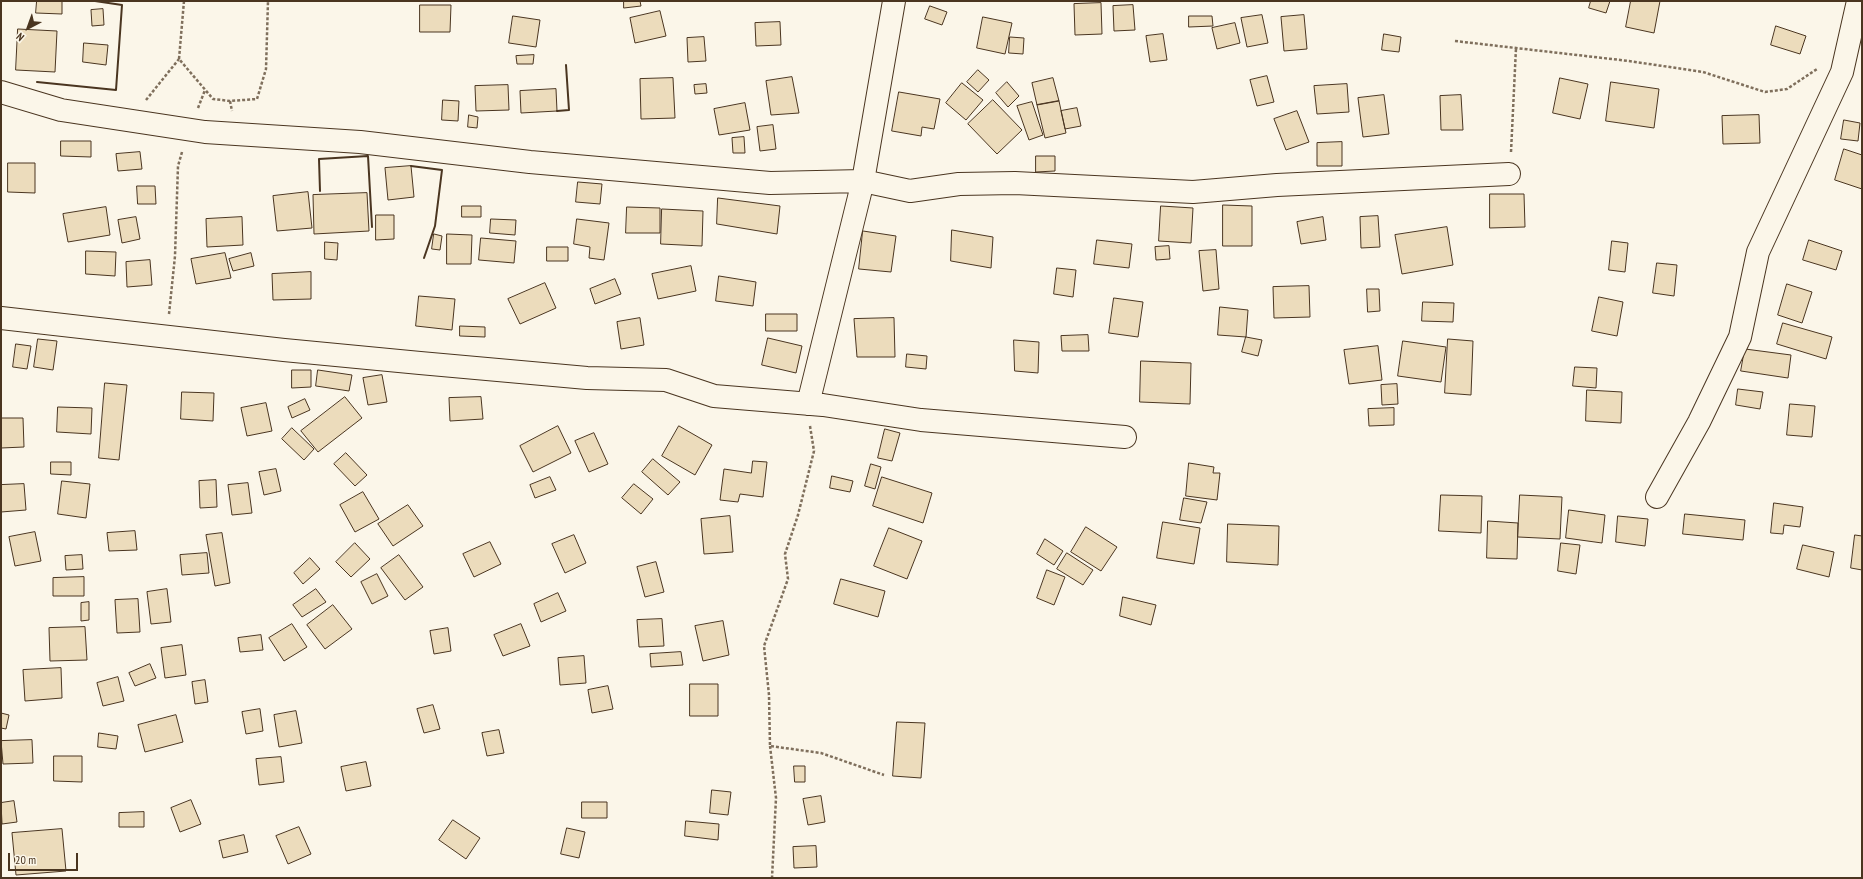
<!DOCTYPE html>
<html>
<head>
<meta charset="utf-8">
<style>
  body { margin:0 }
  #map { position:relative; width:1863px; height:879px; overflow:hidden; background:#fbf6e9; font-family:"PT Sans Narrow",sans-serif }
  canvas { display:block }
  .frame { position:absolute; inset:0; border:2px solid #4a3520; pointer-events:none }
  .north { position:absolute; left:8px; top:8px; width:40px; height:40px; -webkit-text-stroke:3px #fbf6e9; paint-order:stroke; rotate:221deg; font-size:11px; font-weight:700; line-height:16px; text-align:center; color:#4a3520 }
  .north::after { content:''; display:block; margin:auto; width:14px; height:18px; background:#4a3520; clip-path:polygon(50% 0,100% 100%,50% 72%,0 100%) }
  .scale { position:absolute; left:8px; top:853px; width:70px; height:18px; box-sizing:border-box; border:2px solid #4a3520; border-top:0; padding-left:5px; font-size:12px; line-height:14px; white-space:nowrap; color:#4a3520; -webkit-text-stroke:3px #fbf6e9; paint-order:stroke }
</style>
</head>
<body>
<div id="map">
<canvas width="1863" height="879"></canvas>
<div class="frame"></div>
<div class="north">N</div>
<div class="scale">20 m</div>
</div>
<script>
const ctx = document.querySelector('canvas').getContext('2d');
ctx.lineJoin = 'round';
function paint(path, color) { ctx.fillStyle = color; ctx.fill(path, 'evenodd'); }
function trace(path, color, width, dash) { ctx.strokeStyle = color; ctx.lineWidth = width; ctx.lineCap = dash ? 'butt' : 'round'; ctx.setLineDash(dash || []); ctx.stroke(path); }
const building = new Path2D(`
  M37,1h25v13l-26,-1z
  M624,1h16l1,5 -17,2z
  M1591,1h19l-4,12 -17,-5z
  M1631,1h29l-6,32 -28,-6z
  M1101,3l1,31 -27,1 -1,-31z
  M420,5h31l-1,27h-30z
  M1133,5l2,25 -21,1 -1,-25z
  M930,6l17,6 -5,13 -17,-6z
  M103,9l1,16 -12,1 -1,-16z
  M660,11l6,25 -31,7 -5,-25z
  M1262,15l6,28 -21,4 -6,-29z
  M1304,15l3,34 -23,2 -3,-34z
  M513,16l27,4 -4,27 -27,-4z
  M1189,16h23l1,10 -24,1z
  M983,17l29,6 -7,31 -28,-6z
  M780,22l1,23 -25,1 -1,-23z
  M1235,23l5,20 -23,6 -5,-21z
  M1776,26l30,10 -6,18 -29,-9z
  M18,29l39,2 -2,41 -39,-2z
  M1163,34l4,26 -17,2 -4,-26z
  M1384,34l17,3 -2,15 -17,-2z
  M704,37l2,24 -18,1 -1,-24z
  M1010,37l14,1 -1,16 -14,-1z
  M84,43l24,2 -2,20 -23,-3z
  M534,55l-1,9h-16l-1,-8z
  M978,70l11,10 -11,12 -11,-10z
  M1267,76l7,26 -17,4 -7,-26z
  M792,77l7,36 -28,2 -5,-34z
  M673,78l2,40 -34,1 -1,-40z
  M1053,78l6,23 -22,4 -5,-22z
  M1560,78l28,6 -8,35 -27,-6z
  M1007,82l12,14 -11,11 -12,-14z
  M1611,82l48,7 -5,39 -48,-7z
  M962,83l21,17 -17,20 -20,-17z
  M706,84l1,9 -12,1 -1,-9z
  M1347,84l2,28 -32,2 -3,-28z
  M508,85l1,25 -33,1 -1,-25z
  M556,89l1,22 -36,2 -1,-22z
  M899,92l41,7 -6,30 -12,-2 -1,9 -29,-5z
  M1384,95l5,39 -26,3 -5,-39z
  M1461,95l2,35h-22l-1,-34z
  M443,100l16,1 -1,20 -16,-1z
  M993,100l29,30 -25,24 -29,-30z
  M1059,101l7,32 -21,5 -8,-33z
  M1032,102l11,33 -14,5 -12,-34z
  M745,103l5,27 -31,5 -5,-26z
  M1077,108l4,18 -16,3 -4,-18z
  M1297,111l12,31 -23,8 -12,-31z
  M469,115l9,2 -1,11 -9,-1z
  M1759,115l1,28 -37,1 -1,-28z
  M1844,120l16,3 -2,18 -17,-2z
  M773,125l3,24 -16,2 -3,-24z
  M744,137l1,16h-12l-1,-15z
  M61,141h30v16l-30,-1z
  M1342,142v24h-25v-23z
  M1844,149l18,6v34l-27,-9z
  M140,152l2,17 -24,2 -2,-17z
  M1036,156h19v15l-19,1z
  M8,163h27v30l-27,-1z
  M411,166l3,31 -26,3 -3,-32z
  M578,182l24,2 -2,20 -24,-2z
  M137,186h18l1,18h-18z
  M308,192l4,36 -35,3 -4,-35z
  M367,193l2,38 -55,3 -1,-39z
  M1490,194h34l1,33 -35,1z
  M718,198l62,8 -3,28 -60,-10z
  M1223,205l29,1v40h-29z
  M462,206h19v11h-19z
  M1161,206l32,2 -2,35 -32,-2z
  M106,207l4,28 -42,7 -5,-28z
  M627,207l33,1v25h-34z
  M662,209l41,2 -1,35 -41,-2z
  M376,215h18v24l-18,1z
  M1378,216l2,31 -19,1 -1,-31z
  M136,217l4,22 -18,4 -4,-23z
  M242,217l1,28 -36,2 -1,-28z
  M1323,217l3,23 -25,4 -4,-22z
  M491,219l25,1 -1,15 -25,-2z
  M577,219l32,4 -5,37 -15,-2 1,-11 -16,-3z
  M1447,227l6,38 -51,9 -7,-39z
  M952,230l41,7 -2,31 -40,-7z
  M863,231l33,5 -5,36 -32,-3z
  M434,234l8,2 -2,14 -8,-1z
  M447,234l25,1 -1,29h-24z
  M481,238l35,3 -2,22 -35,-3z
  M1097,240l35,4 -3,24 -35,-4z
  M1809,240l33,11 -6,19 -33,-10z
  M1612,241l16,2 -3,29 -16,-2z
  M325,242l13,1 -1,17 -12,-1z
  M1169,246l1,13 -14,1 -1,-13z
  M547,247h21v14h-21z
  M1216,250l3,39 -16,2 -4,-40z
  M86,251l30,1 -1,24 -29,-2z
  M225,253l6,25 -35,6 -5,-25z
  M251,253l3,13 -21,5 -4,-12z
  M150,260l2,25 -25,2 -1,-25z
  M1657,263l20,2 -3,31 -21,-3z
  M691,266l5,25 -38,8 -6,-25z
  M1057,268l19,2 -3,27 -19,-3z
  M311,272v27l-38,1 -1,-26z
  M719,276l37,6 -3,24 -37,-5z
  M615,279l6,15 -26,10 -5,-15z
  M545,283l11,25 -36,16 -12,-25z
  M1787,284l25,8 -10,31 -24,-8z
  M1309,286l1,31 -36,1 -1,-31z
  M1367,289h12l1,22 -12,1z
  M419,296l36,3 -3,31 -36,-4z
  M1599,297l24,5 -6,34 -25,-5z
  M1114,298l29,4 -5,35 -29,-4z
  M1423,302l31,1 -1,19 -31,-1z
  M1220,307l28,3 -2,27 -28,-2z
  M766,314h31v17h-31z
  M640,318l4,27 -23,4 -4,-27z
  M894,318l1,39h-38l-3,-38z
  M1783,323l49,14 -6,22 -49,-15z
  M460,326l25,1v10l-25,-1z
  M1088,335l1,16h-27l-1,-15z
  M1246,337l16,3 -4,16 -16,-4z
  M768,338l34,8 -6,27 -34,-8z
  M38,339l19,2 -4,29 -19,-3z
  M1448,339l25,2 -2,54 -26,-2z
  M1014,340l25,2 -1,31 -23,-2z
  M1403,341l43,6 -5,35 -43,-6z
  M16,344l15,2 -4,23 -14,-2z
  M1378,346l4,34 -33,4 -5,-34z
  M1745,349l46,6 -3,23 -47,-7z
  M907,354l20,2 -1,13 -20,-2z
  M1141,361l50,2 -1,41 -50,-2z
  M1575,367l22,1 -1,20 -23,-2z
  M292,370h19v17l-19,1z
  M318,370l34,5 -3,16 -33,-5z
  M382,375l5,27 -19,3 -5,-27z
  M105,383l22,2 -8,75 -20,-2z
  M1397,384l1,20 -16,1 -1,-20z
  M1738,389l25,3 -3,17 -24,-4z
  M1587,390l35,2 -1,31 -35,-2z
  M182,392l32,1 -1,28 -32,-2z
  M345,397l17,21 -44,34 -17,-21z
  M481,397l2,22 -33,2 -1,-23z
  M305,399l5,11 -18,8 -4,-11z
  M266,403l6,28 -25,5 -6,-28z
  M1790,404l25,2 -3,31 -25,-2z
  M58,407l34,1 -1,26 -34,-2z
  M1394,408v17l-25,1 -1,-17z
  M1,418h22l1,29 -23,1z
  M558,426l13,27 -38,19 -13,-26z
  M679,426l33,19 -17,30 -33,-19z
  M292,428l22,21 -10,11 -22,-21z
  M885,429l15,4 -8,28 -14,-3z
  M594,433l14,31 -19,8 -14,-31z
  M346,453l21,22 -12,11 -21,-22z
  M653,459l27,23 -12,13 -26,-23z
  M753,461l14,1 -4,35 -23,-3 -2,8 -18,-2 4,-31 27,4z
  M51,462h20v13l-20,-1z
  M1189,463l25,4 -1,6h7l-3,27 -31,-4z
  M871,464l10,3 -6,22 -10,-3z
  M276,469l5,22 -17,4 -5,-23z
  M832,476l21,5 -3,11 -20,-4z
  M550,477l6,13 -21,8 -5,-13z
  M882,477l50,16 -9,30 -50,-17z
  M216,480l1,27 -17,1 -1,-27z
  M62,481l28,3 -4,34 -28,-4z
  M248,483l4,30 -20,2 -4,-30z
  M24,484l2,26 -25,2v-27z
  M634,484l19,15 -12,15 -19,-16z
  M363,492l16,27 -24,13 -15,-27z
  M1441,495l41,1 -1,37 -42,-2z
  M1520,495l42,2 -2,42 -42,-2z
  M1184,498l23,4 -6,21 -21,-3z
  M1774,503l29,4 -3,20 -16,-2 -1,9 -12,-1z
  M408,505l15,21 -30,20 -15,-22z
  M1569,510l36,5 -3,28 -36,-5z
  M1685,514l60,6 -2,20 -60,-6z
  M730,516l3,36 -29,2 -3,-35z
  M1618,516l30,3 -3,27 -29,-4z
  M1488,521l30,2 -1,36 -30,-1z
  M1163,522l37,6 -6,36 -37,-6z
  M1228,524l51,2 -1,39 -51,-3z
  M1086,527l31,20 -16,24 -30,-19z
  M889,528l33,13 -15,38 -33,-13z
  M135,531l2,19 -28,1 -2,-18z
  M35,532l6,29 -26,5 -6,-29z
  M222,533l8,50 -15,3 -9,-51z
  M574,535l12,28 -21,10 -13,-29z
  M1855,535l7,1v34l-11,-2z
  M1045,539l18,12 -9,14 -17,-11z
  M490,542l11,22 -27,13 -11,-23z
  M355,543l15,16 -19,18 -15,-15z
  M1561,543l19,2 -4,29 -18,-3z
  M1803,545l31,7 -5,25 -32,-8z
  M207,553l2,20 -27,2 -2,-20z
  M1067,553l26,17 -10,15 -26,-16z
  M82,555l1,14 -17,1 -1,-14z
  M399,555l24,32 -18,13 -24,-32z
  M310,558l10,11 -17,15 -9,-11z
  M656,562l8,30 -19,5 -8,-30z
  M1047,570l18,7 -11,28 -17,-7z
  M377,574l11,22 -16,8 -11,-22z
  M84,577v19h-31v-18z
  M841,579l44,12 -7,26 -44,-13z
  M167,589l4,33 -20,2 -4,-32z
  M316,589l10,13 -24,15 -9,-12z
  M558,593l8,18 -25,11 -7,-18z
  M1123,597l33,8 -5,20 -31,-9z
  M138,599l2,33 -23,1 -2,-33z
  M89,602v18l-8,1v-18z
  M333,605l19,24 -27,20 -18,-24z
  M662,619l2,27 -25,1 -2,-27z
  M723,621l6,34 -26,6 -8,-35z
  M292,624l15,23 -23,14 -15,-23z
  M521,624l9,22 -27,10 -9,-21z
  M85,627l2,33 -37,1 -1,-33z
  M448,628l3,23 -17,3 -4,-23z
  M261,635l2,15 -23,2 -2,-14z
  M182,645l4,30 -21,3 -4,-30z
  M681,652l2,13 -32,2 -1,-13z
  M584,656l2,27 -26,2 -2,-27z
  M150,664l6,14 -21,8 -6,-13z
  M61,668l1,30 -37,3 -2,-31z
  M118,677l6,24 -21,5 -6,-23z
  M205,680l3,22 -13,2 -3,-22z
  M690,684h28v32h-28z
  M608,686l5,23 -21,4 -4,-23z
  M433,705l7,24 -16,4 -7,-24z
  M260,709l3,22 -17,3 -4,-22z
  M296,711l6,32 -23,4 -5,-32z
  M1,713l8,2 -3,14 -5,-1z
  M176,715l7,27 -38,10 -7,-27z
  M897,722l28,1 -4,55 -28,-2z
  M499,730l5,23 -17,3 -5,-23z
  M99,733l19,3 -2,13 -18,-2z
  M32,740l1,23 -30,1 -2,-23z
  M54,756h28v26l-28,-1z
  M281,757l3,25 -25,3 -3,-26z
  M366,762l5,24 -25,5 -5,-24z
  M794,766h11v16h-10z
  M712,790l19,2 -3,23 -18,-2z
  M821,796l4,26 -17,3 -5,-26z
  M191,800l10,24 -21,8 -9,-24z
  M14,801l3,21 -15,2 -1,-21z
  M582,802h25v16h-25z
  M144,812v15h-25v-14z
  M453,820l27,18 -14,21 -27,-19z
  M686,821l33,3 -1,16 -33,-4z
  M299,827l12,27 -23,10 -12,-28z
  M567,828l18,4 -6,26 -18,-4z
  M62,829l4,42 -50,4 -4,-42z
  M244,835l4,17 -25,6 -4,-17z
  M816,846l1,21 -23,1 -1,-21z`);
paint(building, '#ecdcbc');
trace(building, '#4a3520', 1);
const minor = new Path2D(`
  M1,92l60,18 144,22 155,10 170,20 240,21 93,-2 47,10 49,-7 56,-1 178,9 84,-7 232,-11
  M1,318l283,32 136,13 167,15 79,2 48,16 109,9 98,15 204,17
  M808,404l55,-223 31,-180
  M1657,497l42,-75 41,-85 18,-85 84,-180 16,-71`);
trace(minor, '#4a3520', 24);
trace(new Path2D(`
  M184,1l-5,58 34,40 17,2 27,-2 9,-30 2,-68
  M1455,41l174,20 74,11 62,20 22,-3 30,-20
  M146,100l33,-41
  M230,101l2,10
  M198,108l7,-18
  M1511,152l5,-104
  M169,314l6,-58 3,-90 4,-14
  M810,426l4,25 -16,64 -13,39 3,25 -24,67 5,49 1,51 51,7 63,22
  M770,746l6,52 -4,80`), '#7f6f5c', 2.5, [3, 2]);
trace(minor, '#fbf6e9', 22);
trace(new Path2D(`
  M37,82l79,8 6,-85 -27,-4
  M557,111l12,-1 -3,-45
  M411,166l31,4 -7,56 -11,32
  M320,191l-1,-32 49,-3 4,71`), '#4a3520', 2);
</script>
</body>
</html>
